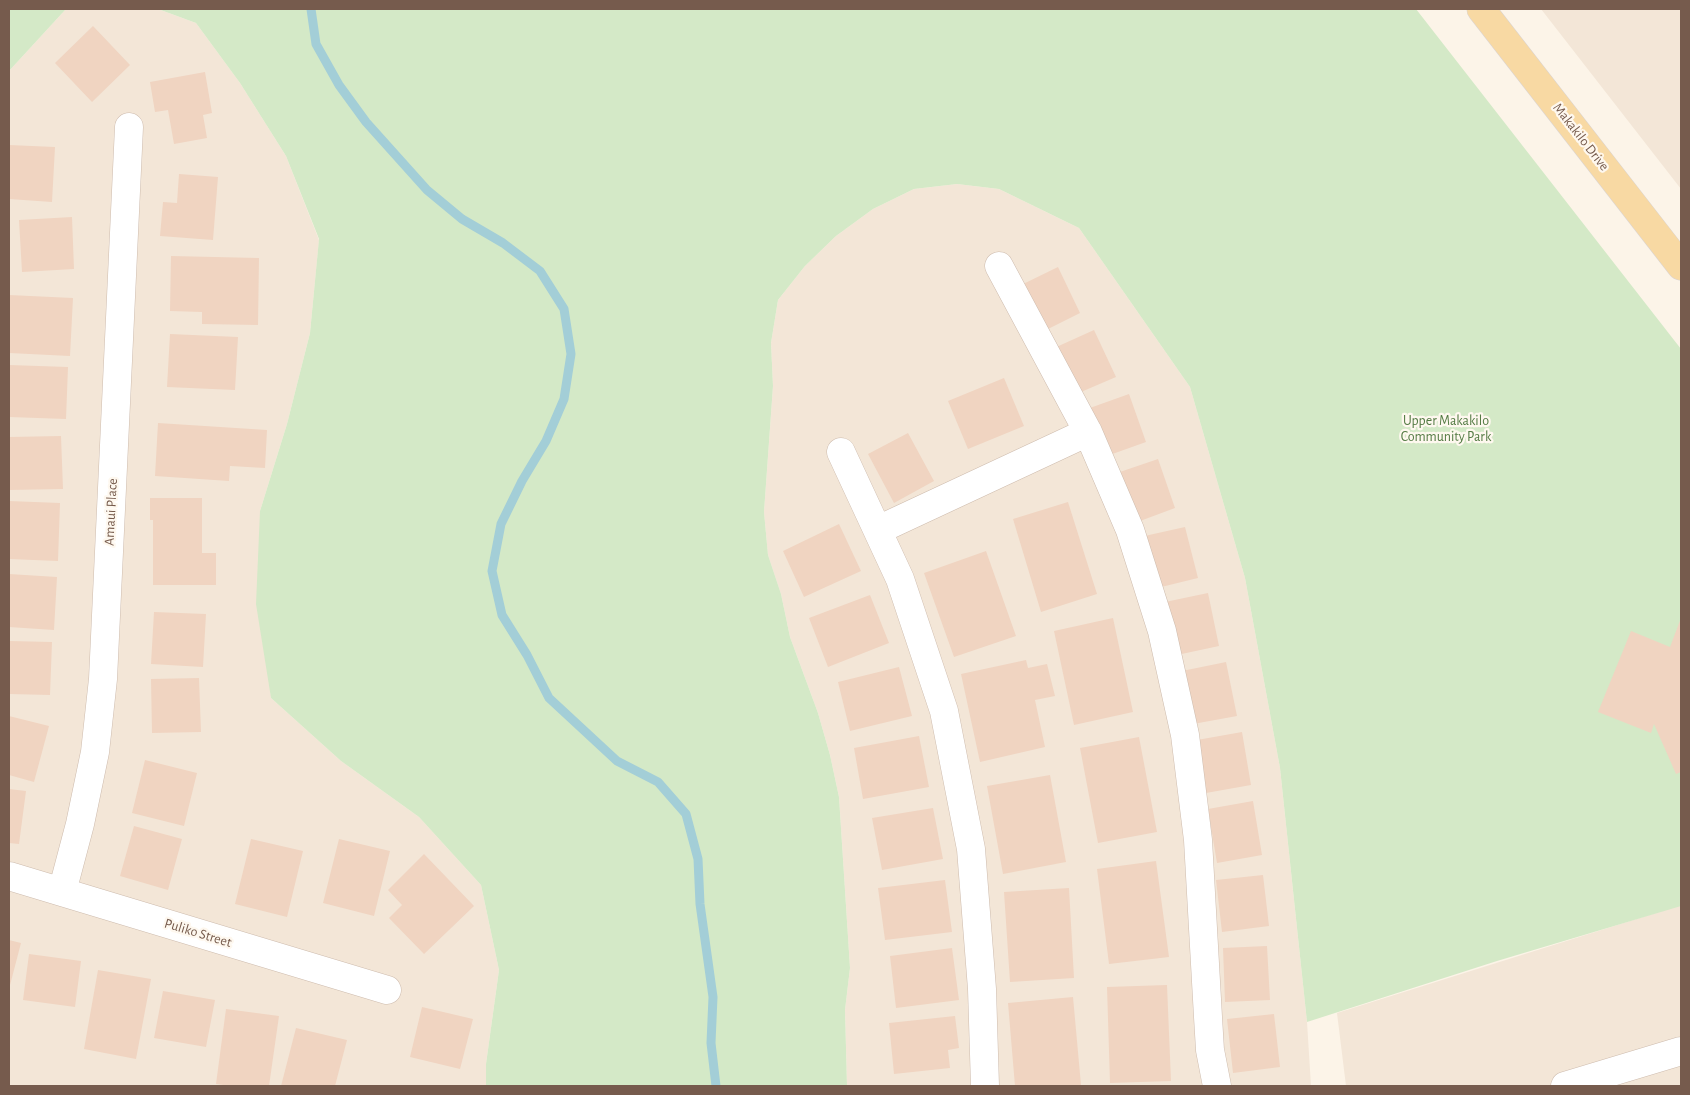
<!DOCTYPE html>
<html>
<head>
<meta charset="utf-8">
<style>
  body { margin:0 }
  #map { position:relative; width:1690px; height:1095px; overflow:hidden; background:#fcf4e8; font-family:"Alegreya Sans",sans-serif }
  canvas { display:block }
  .frame { position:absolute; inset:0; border:10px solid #765b4d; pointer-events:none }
</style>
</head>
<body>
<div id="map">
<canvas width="1690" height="1095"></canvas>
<div class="frame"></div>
</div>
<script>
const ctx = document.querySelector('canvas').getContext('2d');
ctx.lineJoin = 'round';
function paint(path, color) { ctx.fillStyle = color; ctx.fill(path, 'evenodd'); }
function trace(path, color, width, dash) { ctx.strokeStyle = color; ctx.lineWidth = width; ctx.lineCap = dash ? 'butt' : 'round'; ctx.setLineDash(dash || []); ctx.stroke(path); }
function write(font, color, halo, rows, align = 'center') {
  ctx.font = font + ' "Alegreya Sans",sans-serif'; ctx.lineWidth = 4.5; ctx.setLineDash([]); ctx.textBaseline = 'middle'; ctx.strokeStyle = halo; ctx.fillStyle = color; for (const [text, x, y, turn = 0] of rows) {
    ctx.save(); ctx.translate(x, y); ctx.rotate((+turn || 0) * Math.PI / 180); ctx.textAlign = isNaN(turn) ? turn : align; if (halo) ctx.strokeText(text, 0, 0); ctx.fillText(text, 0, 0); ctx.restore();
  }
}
paint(new Path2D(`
  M66,9h92l38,14 44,60 46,73 33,84 -9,93 -23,91 -27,87 11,187 70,63 78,56 62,68 18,85 -13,94v22h-477v-1015z
  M1541,9h140v180z
  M957,184l42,5 80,39 111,159 55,191 35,190 27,254 4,64h-464l-2,-76 5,-42 -11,-171 -9,-42 -12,-42 -28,-76 -9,-43 -13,-39 -4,-43 9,-126 -2,-43 7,-43 27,-34 31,-30 37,-27 41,-20z
  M1681,905v181h-335l-9,-73z`), '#f3e6d7');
paint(new Path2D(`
  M9,9h57l-57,62z
  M158,9h1258l265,340v557l-184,55 -190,61 -27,-254 -35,-190 -55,-191 -111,-159 -80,-39 -42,-5 -43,5 -41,20 -37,27 -31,30 -27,34 -7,43 2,43 -9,126 4,43 13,39 9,43 28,76 12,42 9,42 11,171 -5,42 2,76h-361v-22l13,-94 -18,-85 -62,-68 -78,-56 -70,-63 -15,-94 4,-93 27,-87 23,-91 9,-94 -33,-83 -46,-73 -44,-60z`), '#d4e9c7');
trace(new Path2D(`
  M311,9l5,35 23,41 27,37 61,68 35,29 41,24 37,28 24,38 7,45 -7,45 -18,42 -24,40 -21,43 -9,47 10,44 25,40 22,43 68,63 41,21 28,32 12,45 2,45 13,93 -2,46 5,43`), '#a3ced7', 9);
paint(new Path2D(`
  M93,26l37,39 -38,37 -37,-39z
  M205,72l7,41 -9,2 4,23 -33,6 -6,-34 -13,2 -5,-30z
  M9,145l46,2 -3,55 -43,-3z
  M179,174l39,3 -5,63 -53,-4 3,-34 14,1z
  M72,217l2,52 -52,3 -3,-52z
  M171,256l88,2 -1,67 -56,-1v-12l-32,-1z
  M1058,267l22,46 -40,20 -23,-46z
  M9,295l64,3 -3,58 -61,-3z
  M1094,330l22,47 -42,18 -22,-46z
  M170,334l68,3 -3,53 -68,-3z
  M9,365l59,2 -2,52 -57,-2z
  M1004,378l20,48 -56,23 -20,-48z
  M1129,394l17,48 -42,15 -17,-48z
  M158,423l109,7 -2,38 -35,-2 -1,15 -74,-5z
  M908,433l26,48 -40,22 -26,-49z
  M61,436l2,53 -54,1v-53z
  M1158,459l17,49 -43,16 -18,-50z
  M150,498h52v55h14v32h-63v-65h-3z
  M9,501l51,2 -2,58 -49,-2z
  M1068,502l29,92 -56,18 -28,-93z
  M839,524l22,47 -57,26 -21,-46z
  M1185,527l13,51 -45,11 -13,-52z
  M986,551l30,85 -62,21 -30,-84z
  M9,574l48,3 -3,53 -45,-3z
  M1208,593l11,53 -42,9 -12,-53z
  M870,595l19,48 -61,24 -19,-49z
  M154,612l52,2 -3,53 -52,-3z
  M1113,618l20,94 -59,13 -20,-94z
  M1681,618v154l-5,2 -22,-50 -3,9 -53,-21 33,-81 39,16z
  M9,641l43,1 -2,53 -41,-1z
  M1026,660l2,8 19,-4 8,32 -20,4 10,47 -65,15 -19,-88z
  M1226,662l11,54 -44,8 -11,-53z
  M899,667l13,49 -62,15 -12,-49z
  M199,678l2,54 -49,1 -1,-54z
  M9,716l40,10 -15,56 -25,-7z
  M1242,732l9,53 -45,8 -9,-53z
  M919,736l10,51 -66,12 -9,-51z
  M1139,737l18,95 -59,11 -18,-95z
  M145,760l52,13 -13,53 -52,-13z
  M1050,775l16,87 -63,12 -16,-88z
  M9,789l17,2 -7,53 -10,-1z
  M1253,801l9,54 -45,8 -9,-54z
  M933,808l10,51 -61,11 -10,-52z
  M134,826l48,13 -14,51 -48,-14z
  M251,839l52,12 -16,66 -52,-13z
  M339,839l51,12 -16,65 -51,-13z
  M424,854l50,52 -50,48 -35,-36 13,-13 -14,-15z
  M1156,861l13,96 -60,7 -12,-95z
  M1263,875l6,51 -47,6 -6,-52z
  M945,880l7,52 -67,8 -7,-52z
  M1069,888l5,90 -64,4 -6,-90z
  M9,940l12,3 -12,46z
  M1267,946l3,54 -45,2 -2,-54z
  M952,948l7,52 -63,8 -6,-52z
  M29,954l52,7 -6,46 -52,-7z
  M98,970l53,9 -15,80 -52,-10z
  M1167,985l4,96 -61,2 -3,-96z
  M163,991l52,9 -9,47 -52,-9z
  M1073,997l8,88 -66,1 -7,-83z
  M422,1007l51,12 -13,50 -50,-12z
  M226,1009l53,7 -10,70h-39l-14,-2z
  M1274,1014l6,53 -47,6 -6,-54z
  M955,1016l4,32 -11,2 2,18 -56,6 -5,-51z
  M296,1028l51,12 -12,46h-54z`), '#f0d4c1');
const minor = new Path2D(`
  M999,266l89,166 42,98 32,101 23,104 13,105 10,177 2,33 7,36
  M841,452l59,127 44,132 27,138 11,140 3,97
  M878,530l210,-98
  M9,876l378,114
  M62,892l18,-68 15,-72 8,-73 26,-552
  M1565,1086l116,-35`);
const major = new Path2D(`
  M1481,9l200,257`);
trace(minor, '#cebcae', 29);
trace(major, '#dbd4d1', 29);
trace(minor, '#fff', 28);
trace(major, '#f8d9a3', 28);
write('14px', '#765b4d', '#fef8ef', [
  ["Makakilo Drive",1581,137,52],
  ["Amaui Place",111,512,-87],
  ["Puliko Street",198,933,17]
]);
write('14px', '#547b44', '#fef8ef', [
  ["Upper Makakilo",1446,421],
  ["Community Park",1446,437]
]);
</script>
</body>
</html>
